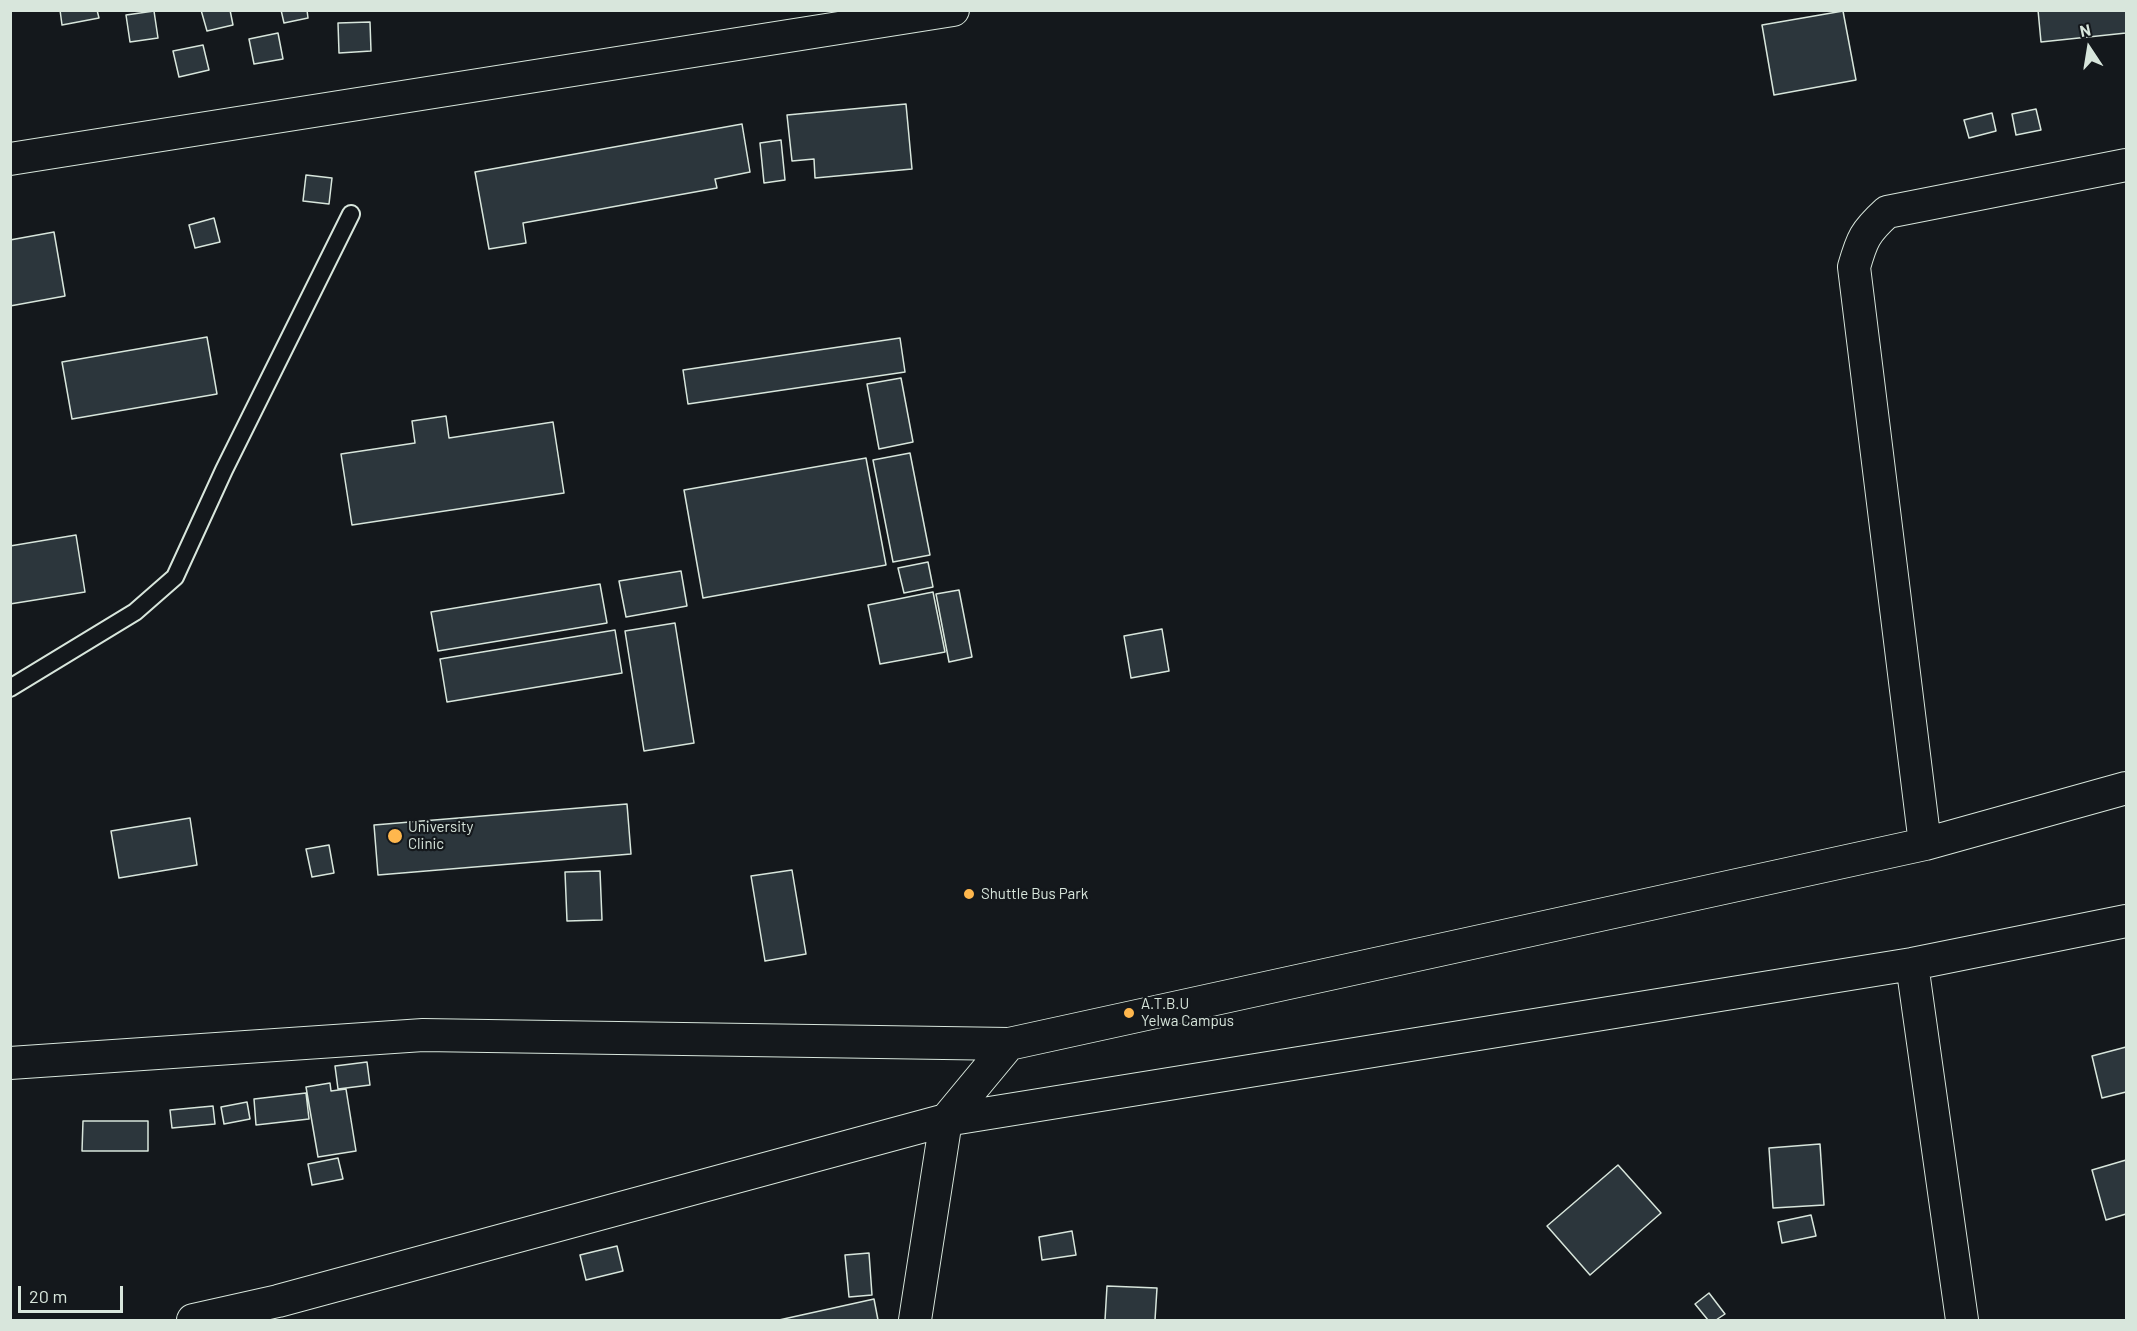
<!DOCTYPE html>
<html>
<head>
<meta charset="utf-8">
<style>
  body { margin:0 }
  #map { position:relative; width:2137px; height:1331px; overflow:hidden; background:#14181c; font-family:Barlow,sans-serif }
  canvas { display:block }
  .frame { position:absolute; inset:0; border:12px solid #d8e6dc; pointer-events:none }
  .north { position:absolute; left:2059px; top:18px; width:60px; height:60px; -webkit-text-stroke:4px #14181c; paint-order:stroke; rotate:348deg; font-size:16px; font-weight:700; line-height:24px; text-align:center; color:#d8e6dc }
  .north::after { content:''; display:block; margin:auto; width:21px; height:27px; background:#d8e6dc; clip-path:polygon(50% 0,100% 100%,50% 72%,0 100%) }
  .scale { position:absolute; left:18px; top:1286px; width:105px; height:27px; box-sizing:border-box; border:3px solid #d8e6dc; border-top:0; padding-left:8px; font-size:18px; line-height:21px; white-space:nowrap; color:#d8e6dc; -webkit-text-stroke:4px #14181c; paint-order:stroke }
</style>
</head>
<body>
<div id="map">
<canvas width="2137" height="1331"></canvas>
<div class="frame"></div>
<div class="north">N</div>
<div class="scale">20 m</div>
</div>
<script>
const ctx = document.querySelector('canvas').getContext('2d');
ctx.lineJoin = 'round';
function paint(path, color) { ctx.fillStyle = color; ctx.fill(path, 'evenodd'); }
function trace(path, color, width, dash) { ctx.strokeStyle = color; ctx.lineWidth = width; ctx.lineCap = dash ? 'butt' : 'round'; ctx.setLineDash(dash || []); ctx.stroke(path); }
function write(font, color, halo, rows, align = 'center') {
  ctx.font = font + ' Barlow,sans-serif'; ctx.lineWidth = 4.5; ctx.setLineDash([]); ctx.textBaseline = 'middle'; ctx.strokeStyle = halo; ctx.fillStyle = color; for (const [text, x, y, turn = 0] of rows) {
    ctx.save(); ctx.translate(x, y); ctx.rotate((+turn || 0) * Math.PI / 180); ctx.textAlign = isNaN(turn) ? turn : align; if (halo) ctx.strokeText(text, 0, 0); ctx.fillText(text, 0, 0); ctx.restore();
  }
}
const building = new Path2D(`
  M60,10h37l2,8 -37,7z
  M201,10h29l3,15 -26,6z
  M281,10h26l1,8 -24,5z
  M2038,10h88v23l-85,9z
  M154,11l4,27 -28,4 -4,-27z
  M1843,11l13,69 -82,15 -12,-70z
  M370,22l1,29 -32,2 -1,-30z
  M278,33l5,26 -29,5 -5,-25z
  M203,45l6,25 -30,7 -6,-26z
  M906,104l6,65 -97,9 -1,-19 -22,2 -5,-46z
  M2036,109l5,21 -25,5 -4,-21z
  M1992,113l4,18 -27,7 -5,-18z
  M742,124l8,48 -35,7 2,9 -194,35 3,20 -37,6 -14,-77z
  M781,140l4,40 -21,3 -4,-40z
  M306,175l26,3 -3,26 -26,-3z
  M214,218l6,24 -25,6 -6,-23z
  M54,232l11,64 -55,10v-66z
  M207,337l10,57 -145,25 -10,-57z
  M900,338l5,34 -217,32 -5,-34z
  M901,378l12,64 -34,7 -12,-65z
  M446,416l3,22 104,-16 11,71 -212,32 -11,-71 74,-11 -3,-22z
  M910,453l20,102 -37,7 -20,-102z
  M866,458l20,107 -183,33 -19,-108z
  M76,535l9,57 -75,12v-58z
  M928,562l5,25 -29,6 -6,-25z
  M681,571l6,35 -61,11 -7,-36z
  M600,584l7,39 -169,28 -7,-39z
  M959,590l13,67 -23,5 -13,-68z
  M933,592l12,60 -65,12 -12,-59z
  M675,623l19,120 -50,8 -19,-120z
  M1162,629l7,42 -38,7 -7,-42z
  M615,630l7,43 -175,29 -7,-43z
  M627,804l4,50 -253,21 -4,-50z
  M190,818l7,47 -78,13 -8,-47z
  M329,845l5,28 -22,4 -6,-28z
  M792,870l14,84 -41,7 -14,-85z
  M600,871l2,49 -35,1 -2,-49z
  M2126,1047v45l-24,6 -10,-42z
  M367,1062l3,23 -32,4 -3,-23z
  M330,1083l1,8 15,-2 10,62 -38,6 -12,-70z
  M306,1093l3,26 -53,6 -2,-26z
  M247,1102l3,17 -26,5 -3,-17z
  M213,1106l2,18 -43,4 -2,-18z
  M83,1121h65v30h-66z
  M1820,1144l4,61 -51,3 -4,-60z
  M338,1158l5,21 -31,6 -4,-21z
  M2126,1160v54l-20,6 -14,-50z
  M1618,1165l43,48 -71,62 -43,-49z
  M1811,1215l5,21 -34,7 -4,-21z
  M1072,1231l4,24 -34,5 -3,-23z
  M617,1246l6,25 -37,9 -6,-25z
  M869,1253l3,42 -23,2 -4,-42z
  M1107,1286l50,2 -2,32h-50z
  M1709,1293l16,21 -9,6h-8l-13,-16z
  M874,1299l4,21h-99z`);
paint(building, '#2c363c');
trace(building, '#d8e6dc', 1.5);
const lane = new Path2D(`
  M10,688l125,-76 40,-35 49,-107 127,-256`);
const street = new Path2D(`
  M10,159l943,-149
  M1925,844l-71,-577c8,-28 11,-35 33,-55l239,-47
  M1912,964l50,356
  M10,1063l413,-28 586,9 916,-200 201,-56
  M193,1320l85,-19 668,-181 966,-156 214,-43
  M915,1320l31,-200 63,-76`);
trace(lane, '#d8e6dc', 20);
trace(street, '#d8e6dc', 34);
trace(lane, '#14181c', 16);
trace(street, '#14181c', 32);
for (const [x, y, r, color] of [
  [395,836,8,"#ffb74d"],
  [969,894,6,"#ffb74d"],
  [1129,1013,6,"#ffb74d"]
]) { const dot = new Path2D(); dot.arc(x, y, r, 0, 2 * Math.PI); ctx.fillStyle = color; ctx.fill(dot); trace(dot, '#14181c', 2); }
write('15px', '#d8e6dc', '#14181c', [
  ["University",408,827],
  ["Clinic",408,844],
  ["Shuttle Bus Park",981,894],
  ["A.T.B.U",1141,1004],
  ["Yelwa Campus",1141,1021]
], 'left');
</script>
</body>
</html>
